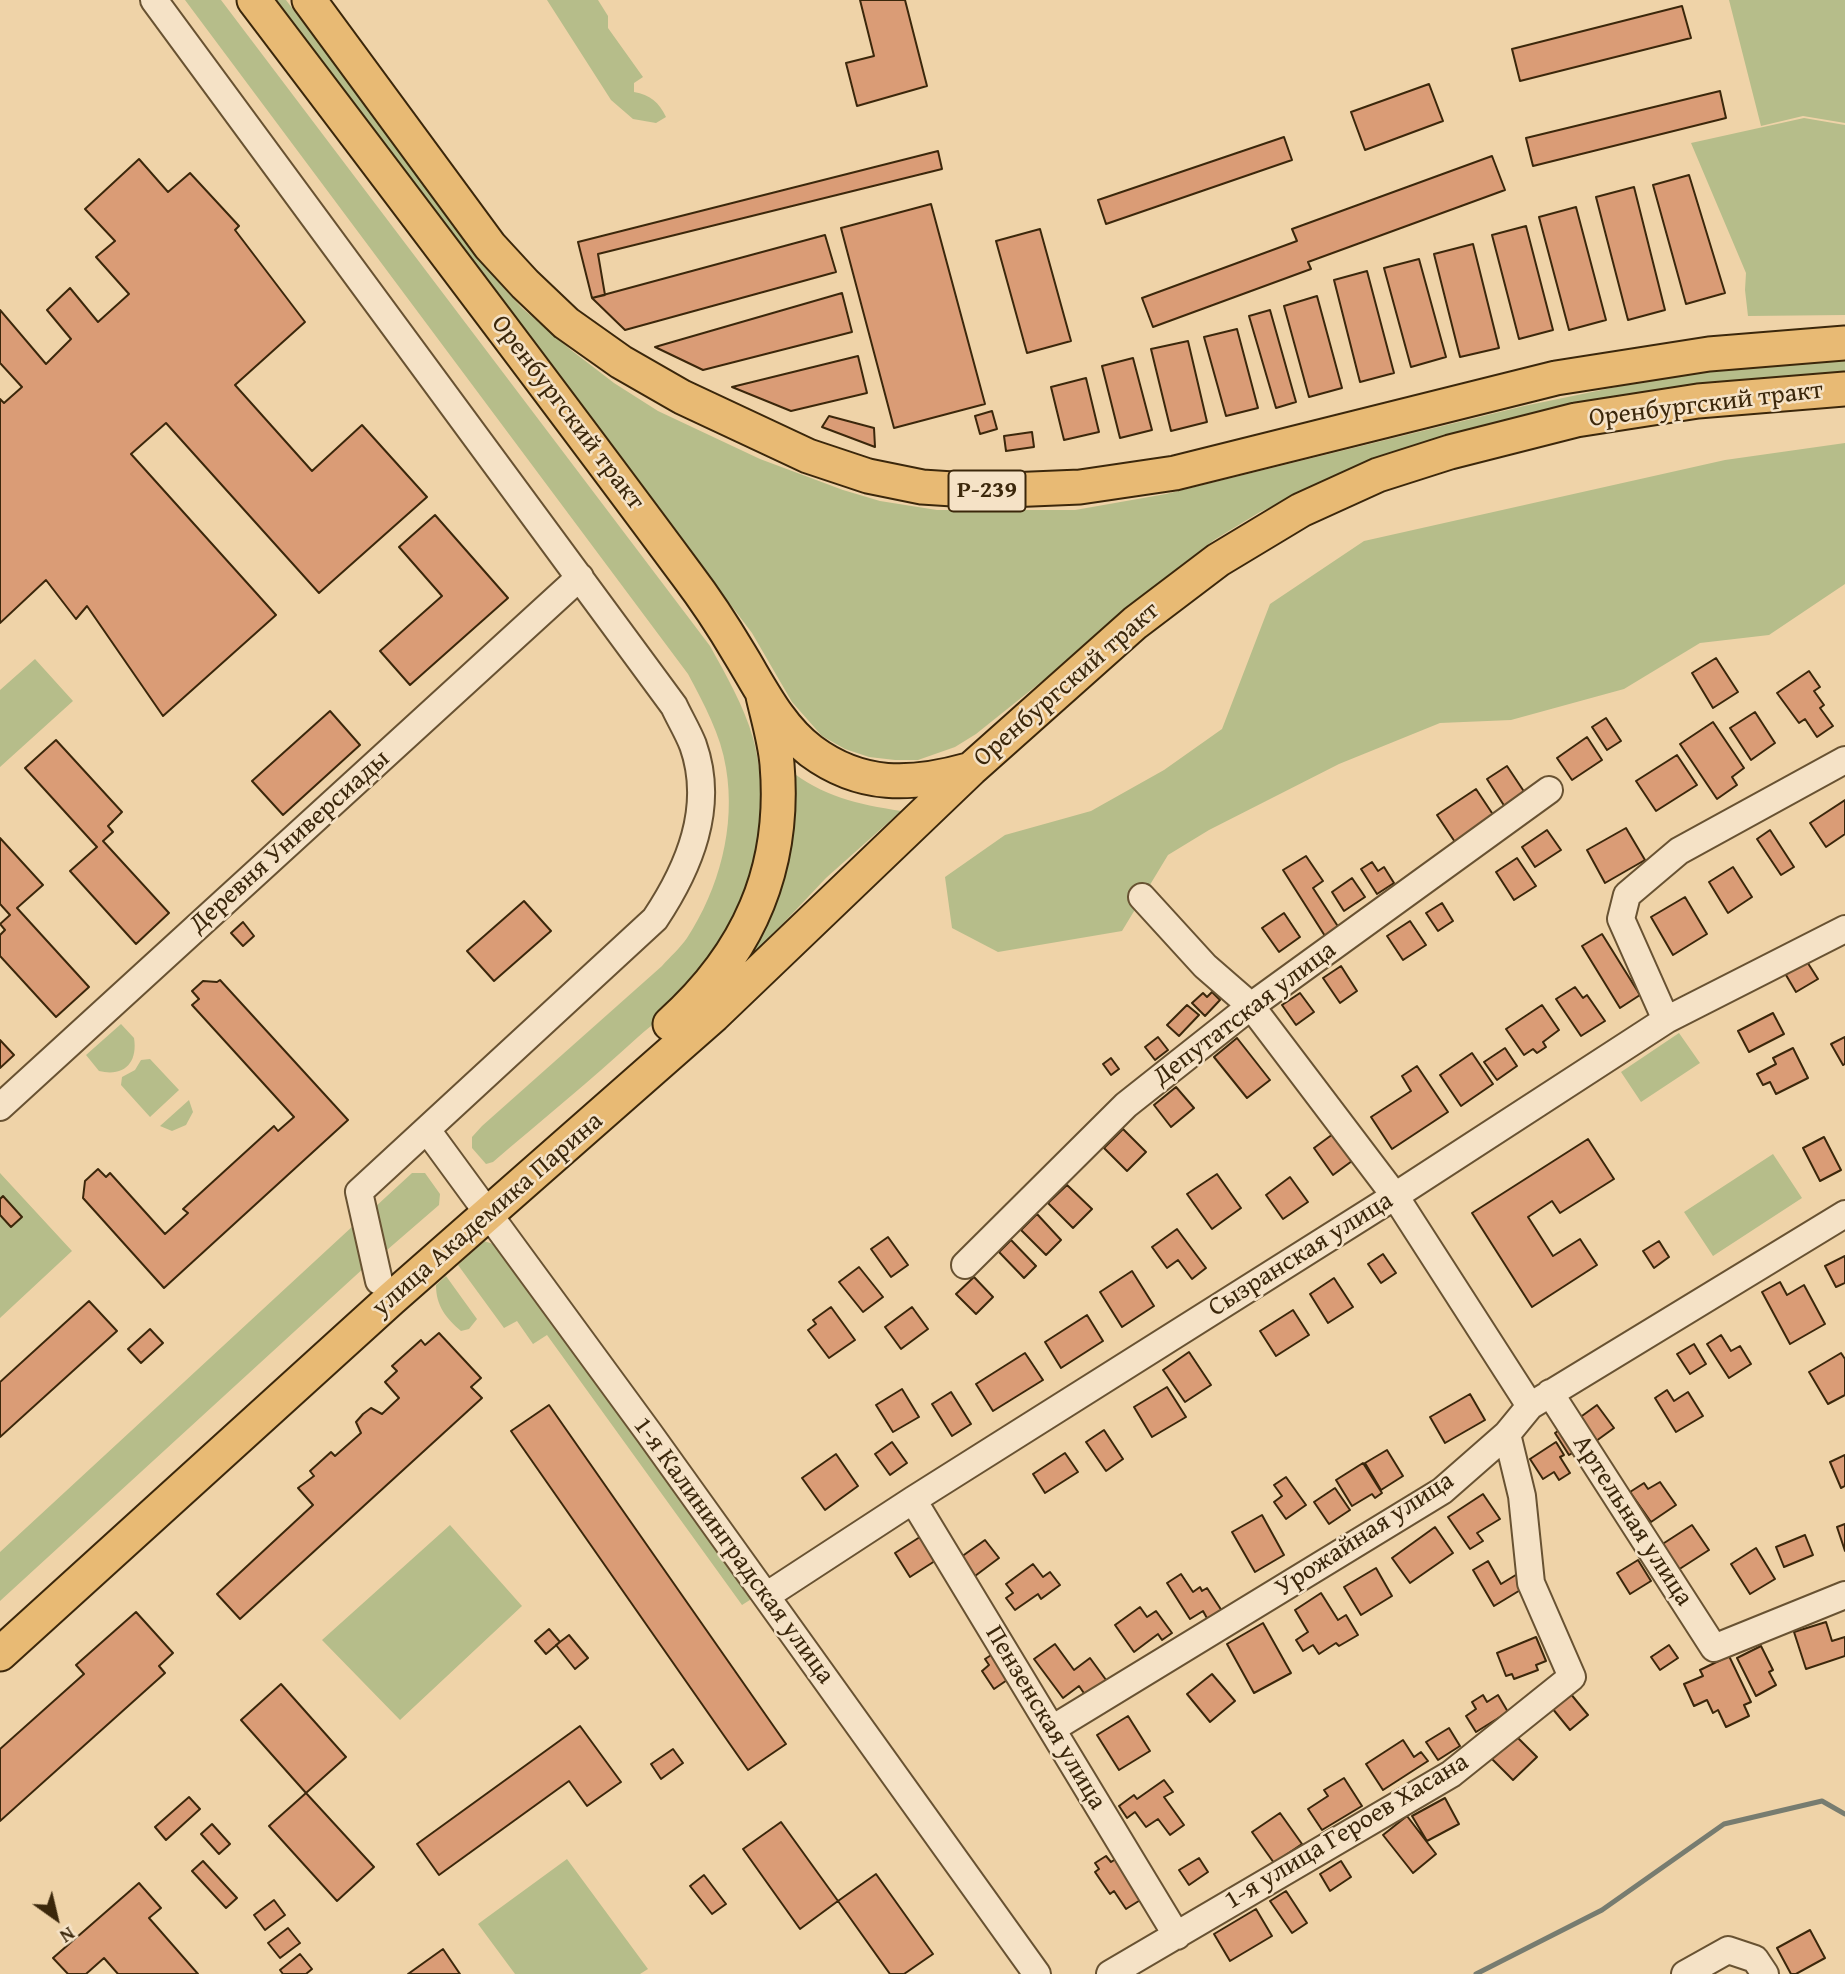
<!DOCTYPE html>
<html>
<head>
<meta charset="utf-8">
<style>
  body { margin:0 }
  #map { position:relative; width:1845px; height:1974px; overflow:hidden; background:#efd3a8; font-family:"Gentium Book Plus",serif }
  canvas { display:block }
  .north { position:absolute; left:21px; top:1883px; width:70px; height:70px; -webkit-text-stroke:5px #f5e2c6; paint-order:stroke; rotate:146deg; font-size:19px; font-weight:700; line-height:28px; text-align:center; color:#3b270b }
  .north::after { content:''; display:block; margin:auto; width:24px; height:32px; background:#3b270b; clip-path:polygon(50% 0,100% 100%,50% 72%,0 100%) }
</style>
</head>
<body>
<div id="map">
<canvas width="1845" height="1974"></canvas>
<div class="north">N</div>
</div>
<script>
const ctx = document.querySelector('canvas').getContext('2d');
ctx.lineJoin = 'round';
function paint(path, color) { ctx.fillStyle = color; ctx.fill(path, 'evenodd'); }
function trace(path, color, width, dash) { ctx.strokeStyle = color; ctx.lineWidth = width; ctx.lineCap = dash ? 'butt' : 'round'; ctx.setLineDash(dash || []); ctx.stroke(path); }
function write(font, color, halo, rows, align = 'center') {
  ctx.font = font + ' "Gentium Book Plus",serif'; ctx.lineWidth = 5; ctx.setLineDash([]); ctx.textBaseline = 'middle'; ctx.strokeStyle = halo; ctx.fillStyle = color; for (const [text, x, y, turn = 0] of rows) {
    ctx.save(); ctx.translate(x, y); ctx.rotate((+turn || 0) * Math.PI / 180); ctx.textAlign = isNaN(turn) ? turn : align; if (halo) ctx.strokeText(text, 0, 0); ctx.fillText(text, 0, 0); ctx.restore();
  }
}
paint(new Path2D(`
  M185,0h36l489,646c16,29 34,60 43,92 24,88 -6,190 -68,257 -14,15 -31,28 -47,42 -47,43 -97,84 -145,125l-7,2 -14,-16v-11l10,-11 180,-160c8,-9 18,-18 25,-28 32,-49 49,-111 39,-170 -5,-33 -22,-64 -38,-94z
  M272,0h14l215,285 21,23 49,42 43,33 44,28 102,48 83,31 37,11 57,9h138l91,-16 358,-88 97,-20 77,-13 147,-13v13l-476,89 -109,50 -46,28 -92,71 -76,67 -70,56 -21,13 -37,13h-23l-26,-3 -24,-8 -23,-13 -30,-34 -40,-69z
  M547,0h51l10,16v12l35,49 -9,6v9c16,3 25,10 32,25l-10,6 -23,-4 -22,-19z
  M1729,0h116v123l-42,-7 -42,10z
  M1804,118l41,7v190l-97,1 -3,-26 1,-17 -55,-130z
  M1845,443v141l-76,51 -69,8 -76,46 -113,31 -71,3 -101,41 -130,66 -41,25 -46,76 -124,21 -46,-24 -7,-51 60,-42 86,-24 73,-41 58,-41 48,-125 94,-63 361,-81z
  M35,659l38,42 -73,66v-77z
  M787,768c36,29 70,36 114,43l-75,67 -86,91z
  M121,1024l13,14c4,25 -10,39 -35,33l-13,-16z
  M1679,1033l21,30 -59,39 -20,-30z
  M150,1059l29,31 -29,27 -29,-32 1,-8 13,-7 6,-10z
  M189,1100l4,12 -7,13 -14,6 -12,-5z
  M1773,1154l29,44 -89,58 -29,-44z
  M0,1173l72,78 -72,67z
  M412,1173h13l15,21 -1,11 -52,45 -13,-42z
  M354,1225l12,41 -366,335v-49z
  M484,1241l12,4 8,10 249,343 -11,7 -195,-270 -14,9 -16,-23 -13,7 -46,-63z
  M446,1276l31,43 -8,10 -8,2c-15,-13 -25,-25 -25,-46z
  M450,1525l72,81 -122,114 -78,-80z
  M567,1859l81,110 -8,5h-125l-37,-50z`), '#b6bd8a');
trace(new Path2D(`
  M1476,1974l126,-64 122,-86 98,-23 23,13`), '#777c70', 5);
const building = new Path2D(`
  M860,0h45l22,86 -70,20 -11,-43 28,-7z
  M1682,6l9,32 -171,43 -8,-32z
  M1429,84l14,37 -78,29 -14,-38z
  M1720,91l6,27 -193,48 -7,-28z
  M1284,137l8,23 -186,64 -8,-24z
  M938,151l4,18 -344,85 7,41 -13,3 -14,-56z
  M1492,156l13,34 -197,72 3,7 -158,58 -11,-29 155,-57 -5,-12z
  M139,159l29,33 22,-19 49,53 -4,4 70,92 -70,63 77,86 50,-46 65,72 -108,96 -153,-170 -35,31 145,161 -113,101 -76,-110 -11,13 -30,-39 -46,43v-224l4,4 18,-16 -22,-24v-53l46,54 25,-25 -24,-29 23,-22 28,34 31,-28 -33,-37 19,-16 -30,-32z
  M1689,175l36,118 -39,11 -33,-119z
  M1634,187l31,123 -37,10 -32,-123z
  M931,204l54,200 -91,24 -53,-200z
  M1576,207l30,113 -37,10 -30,-113z
  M1526,226l27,104 -34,9 -27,-104z
  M1040,229l31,112 -44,12 -31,-112z
  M825,235l11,37 -211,58 -33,-32z
  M1473,244l26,104 -39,9 -26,-103z
  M1419,259l27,98 -35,10 -27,-99z
  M1367,271l27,102 -34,9 -26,-102z
  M842,293l10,39 -149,38 -48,-23z
  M1317,296l25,92 -33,9 -25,-91z
  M1270,310l26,92 -20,6 -27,-92z
  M1237,329l21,79 -32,8 -22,-79z
  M1188,341l19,81 -36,9 -20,-82z
  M858,356l9,37 -76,18 -59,-24z
  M1133,358l19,72 -32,8 -18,-72z
  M1086,378l13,54 -35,8 -13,-53z
  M992,411l5,18 -17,5 -5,-18z
  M829,416l45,12 1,19 -53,-20z
  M1032,432l2,15 -28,4 -2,-15z
  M435,515l73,83 -98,87 -30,-34 62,-55 -43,-49z
  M1716,658l22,34 -25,16 -21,-35z
  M1809,671l11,16 -6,4 10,14 -4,3 13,18 -16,11 -12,-18 -6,4 -22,-30z
  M330,711l30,34 -77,70 -31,-34z
  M1755,712l20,31 -24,17 -21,-32z
  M1606,718l15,23 -14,9 -15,-23z
  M1713,722l31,46 -12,9 5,8 -20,14 -37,-55z
  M1587,737l15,23 -30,20 -15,-22z
  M56,740l66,72 -14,14 5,6 -10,9 66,72 -33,31 -66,-73 27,-24 -72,-79z
  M1677,755l20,30 -41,26 -20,-30z
  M1507,766l18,27 -20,14 -18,-28z
  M1476,789l18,27 -39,26 -18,-27z
  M1845,800v34l-19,13 -16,-24z
  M1626,828l19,32 -40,23 -18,-33z
  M1547,830l14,20 -26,17 -13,-20z
  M1770,830l24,37 -13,8 -24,-36z
  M0,838l43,47 -26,23 72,79 -33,30 -56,-61v-21l5,-5 -5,-6 10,-9 -10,-11z
  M1306,856l17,25 -10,7 26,40 -14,8 -42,-66z
  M1517,858l19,28 -22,14 -18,-28z
  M1372,862l6,9 6,-4 10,16 -17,11 -16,-25z
  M1733,867l19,30 -24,16 -19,-31z
  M1352,878l13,19 -21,14 -12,-19z
  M1685,897l22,37 -34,21 -22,-38z
  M524,901l27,30 -57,50 -27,-30z
  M1442,903l11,18 -15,10 -12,-18z
  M1284,913l16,24 -21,15 -17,-24z
  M1410,921l16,24 -23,15 -16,-24z
  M243,922l11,14 -11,10 -12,-13z
  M1602,934l38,61 -20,13 -38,-62z
  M1804,957l14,22 -22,13 -13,-22z
  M1341,966l16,25 -17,12 -17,-25z
  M220,980l128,140 -184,168 -81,-90 2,-17 13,-12 8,8 4,-4 55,61 23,-21 -5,-4 91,-83 4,5 16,-14 -102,-112 7,-6 -7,-8 11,-10 14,1z
  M1575,987l8,11 4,-3 18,26 -24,15 -25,-37z
  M1212,992l8,8 -15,16 -13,-13 11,-10 4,4z
  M1300,993l14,19 -18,13 -14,-20z
  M1187,1005l12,10 -20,21 -12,-11z
  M1542,1005l17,25 -16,12 3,5 -9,6 -4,-4 -9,6 -18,-26z
  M1773,1013l11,21 -35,18 -11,-21z
  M1158,1037l10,13 -13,10 -10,-13z
  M1845,1037v27l-2,1 -12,-21z
  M1237,1038l33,42 -23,18 -33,-41z
  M0,1040l14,15 -14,13z
  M1505,1048l12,18 -20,14 -13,-18z
  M1793,1048l15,30 -32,16 -6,-12 -7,3 -6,-11 19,-10 -3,-6z
  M1472,1053l21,31 -32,22 -21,-31z
  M1111,1058l8,11 -8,6 -8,-11z
  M1417,1066l31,46 -56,37 -21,-32 40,-26 -9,-15z
  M1176,1087l18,21 -23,19 -17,-22z
  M1123,1129l23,23 -19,19 -23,-23z
  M1333,1134l19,27 -19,14 -19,-27z
  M1824,1137l17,33 -21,11 -17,-33z
  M1588,1139l26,40 -54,34 -8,-12 -24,16 25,39 27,-17 17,26 -65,42 -60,-94z
  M1217,1174l24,34 -29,21 -25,-35z
  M1290,1177l18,25 -25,17 -17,-24z
  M1067,1185l25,24 -19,19 -25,-25z
  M3,1196l19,21 -11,10 -11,-12v-16z
  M1037,1214l24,26 -15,15 -25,-25z
  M1177,1229l29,39 -14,11 -14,-19 -11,8 -15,-21z
  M888,1237l20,28 -17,12 -20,-28z
  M1011,1240l25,26 -12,12 -25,-26z
  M1659,1241l10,16 -15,11 -11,-17z
  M1383,1254l13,19 -15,10 -13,-19z
  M1845,1256v27l-9,4 -11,-21z
  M859,1267l24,30 -20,15 -24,-30z
  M1132,1271l22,35 -32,21 -22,-35z
  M974,1277l19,20 -17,17 -20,-20z
  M1334,1278l19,29 -25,16 -18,-29z
  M1780,1282l7,13 17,-10 21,39 -35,20 -28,-52z
  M89,1301l28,30 -117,106v-55z
  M831,1307l24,33 -26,18 -21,-28 8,-6 -3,-4z
  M912,1307l16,22 -27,20 -16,-22z
  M1293,1310l16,25 -33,21 -16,-25z
  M1087,1315l16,26 -42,27 -16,-26z
  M150,1329l13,14 -22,20 -13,-14z
  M439,1333l42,45 -10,9 11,11 -242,221 -23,-25 96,-89 -15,-17 16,-12 -4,-5 21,-19 4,4 26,-23 -5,-11 7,-8 8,-6 11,6 17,-16 -14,-16 12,-11 -5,-5 29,-26 4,5z
  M1721,1335l10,16 9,-5 11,18 -22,14 -22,-34z
  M1694,1344l12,20 -16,10 -13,-20z
  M1189,1352l22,33 -26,17 -22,-32z
  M1025,1353l18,27 -50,31 -17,-27z
  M1841,1353l4,6v36l-17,9 -19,-32z
  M1167,1387l19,30 -34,20 -18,-30z
  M902,1389l17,28 -26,15 -17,-27z
  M1667,1390l7,11 14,-9 15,24 -27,16 -21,-34z
  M951,1392l20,32 -19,12 -20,-32z
  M1470,1394l15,26 -40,23 -15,-26z
  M549,1405l237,339 -38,26 -237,-339z
  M1597,1405l17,23 -22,16 -17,-23z
  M1564,1427l14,23 -9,5 -14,-22z
  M1104,1430l19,29 -17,12 -20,-29z
  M892,1442l15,21 -17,12 -15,-21z
  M1556,1442l8,13 -4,2 10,16 -11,7 -5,-8 -11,7 -13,-20z
  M1387,1450l16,26 -22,14 -16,-27z
  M1065,1453l13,19 -33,21 -12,-19z
  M836,1454l22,32 -33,24 -23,-32z
  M1845,1455v31l-4,2 -11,-26z
  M1363,1463l19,30 -7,5 -3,-4 -20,12 -16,-26z
  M1286,1477l20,28 -20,14 -12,-17 8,-6 -8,-11z
  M1660,1482l16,23 -25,17 -21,-30 14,-9 4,6z
  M1335,1488l15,22 -21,14 -15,-22z
  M1483,1494l17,25 -23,14 6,8 -13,8 -22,-32z
  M1262,1515l22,40 -29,17 -23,-40z
  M1845,1524v27l-8,-24z
  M1692,1525l17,25 -31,20 -17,-25z
  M1435,1527l18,26 -43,30 -18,-25z
  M923,1535l15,24 -28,18 -15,-24z
  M1805,1535l8,20 -29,12 -8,-20z
  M985,1540l14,18 -24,18 -14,-19z
  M1756,1548l19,31 -25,15 -19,-30z
  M1638,1560l13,21 -21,13 -13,-21z
  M1488,1561l13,23 18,-11 8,13 -33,20 -21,-36z
  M1033,1564l10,13 7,-5 10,13 -19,14 -3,-5 -23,16 -9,-12 7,-5 -7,-9z
  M1376,1568l16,28 -31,19 -17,-28z
  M1181,1574l12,18 7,-5 2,4 5,-3 15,23 -14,9 -5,-9 -13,8 -23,-36z
  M1321,1593l17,27 8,-5 12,20 -19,11 -3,-3 -17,11 -6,-9 -10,6 -7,-11 12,-8 -13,-22z
  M1140,1607l7,10 9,-6 16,22 -10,7 -4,-6 -24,18 -19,-27z
  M136,1612l37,41 -14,13 6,7 -165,148v-72l84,-75 -8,-9z
  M1826,1622l6,19 13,-4v19l-39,13 -12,-37z
  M1263,1623l28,50 -37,20 -27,-49z
  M549,1629l11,13 -14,12 -11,-13z
  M569,1635l19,23 -13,11 -19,-24z
  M1536,1637l10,24 -10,4 2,5 -24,9 -2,-5 -6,2 -9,-23z
  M1055,1644l19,26 16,-12 19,26 -21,15 -9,-13 -16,12 -29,-39z
  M1669,1645l9,13 -18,12 -9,-13z
  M1761,1646l12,24 -4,2 7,13 -20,11 -19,-38z
  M996,1652l17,24 -19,13 -12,-18 7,-6 -4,-6z
  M1729,1656l22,46 -7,3 5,11 -23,11 -8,-17 -5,3 -6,-13 -13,6 -10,-22 19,-8 -3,-6z
  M1212,1674l23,27 -25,21 -23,-28z
  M281,1684l65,73 -40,36 -65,-73z
  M1570,1693l18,22 -18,15 -18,-22z
  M1483,1695l4,7 11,-7 10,17 -32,20 -10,-16 10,-7 -4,-7z
  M1128,1716l22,35 -31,19 -22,-35z
  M580,1726l41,56 -34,24 -18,-25 -130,94 -22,-31z
  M1449,1728l11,18 -22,14 -12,-18z
  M1516,1736l21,21 -24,23 -21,-21z
  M1403,1740l11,17 7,-5 7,9 -45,29 -17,-26z
  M673,1749l10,14 -22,16 -10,-15z
  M1344,1778l18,28 -40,24 -14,-21 20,-13 -4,-6z
  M1164,1780l9,12 -9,5 20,28 -14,10 -12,-16 -12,8 -11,-15 -8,6 -8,-12 15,-11 3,4z
  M306,1793l68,74 -37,34 -68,-75z
  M189,1797l11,12 -34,31 -11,-13z
  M1445,1798l14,26 -32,17 -15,-25z
  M1280,1813l22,31 -28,19 -22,-31z
  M1407,1816l29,38 -23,19 -30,-38z
  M781,1822l57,79 -38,28 -57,-80z
  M212,1824l18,20 -11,10 -18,-20z
  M1124,1854l26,40 -24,15 -12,-18 -4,3 -15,-22 4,-3 -4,-6 11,-7 5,6z
  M1199,1858l9,14 -19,13 -10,-15z
  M203,1861l34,37 -11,10 -34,-37z
  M1341,1861l10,16 -21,14 -10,-17z
  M876,1874l57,80 -29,20h-14l-52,-73z
  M704,1875l22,29 -14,10 -22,-28z
  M139,1883l22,25 -12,10 49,56h-80l-14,-16 -18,16h-18l-15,-16z
  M1286,1891l21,32 -15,10 -22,-32z
  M274,1900l11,15 -20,15 -11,-15z
  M1256,1909l16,27 -42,25 -16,-27z
  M288,1928l12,15 -20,15 -12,-15z
  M1810,1930l15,28 -29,16h-5l-14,-26z
  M443,1949l17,25h-52z
  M300,1954l12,15 -6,5h-23l-3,-4z`);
paint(building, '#da9c76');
trace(building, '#3b270b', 2);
const minor = new Path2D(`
  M154,0l520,706c6,13 14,26 19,39 22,62 -4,123 -38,174l-296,273 20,89
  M1142,897l63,69 46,40 144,190 135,210
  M1666,1020l-45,-101 6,-24 52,-44 166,-91
  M0,1107l580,-530
  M427,1130l222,303 388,541
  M965,1265l161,-160 125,-99 298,-216
  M1550,1393l164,255 131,-53
  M913,1500l264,436
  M766,1596l147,-96 482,-304 271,-176 179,-91
  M1052,1729l390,-238 65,-57 23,-28 315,-192
  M1110,1974l341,-200 121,-97 -41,-94 -9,-87 -15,-62
  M1685,1974l43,-24 27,9 10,15`);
const major = new Path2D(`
  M254,0c145,191 290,382 433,575 19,25 36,51 52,78 21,34 39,73 72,98 50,37 100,35 157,19
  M309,0l181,246 35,38 41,39 55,39 61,35 126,59 60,20 54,11 62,4 96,-4 95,-14 381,-95 153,-24 136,-11
  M670,1024c78,-70 116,-154 107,-260 -2,-23 -9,-46 -14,-68
  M0,1654l391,-355 323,-284 257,-246 164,-146 83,-63 83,-50 77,-35 72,-23 126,-32 122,-19 147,-12`);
trace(minor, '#685232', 30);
trace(major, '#3b270b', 37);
trace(minor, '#f5e2c6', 26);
trace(major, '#e8ba74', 33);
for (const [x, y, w] of [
  [987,491,77]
]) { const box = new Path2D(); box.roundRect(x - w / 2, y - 20.5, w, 41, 5); ctx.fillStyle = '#f5e2c6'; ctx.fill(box); trace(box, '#3b270b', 2); }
write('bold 24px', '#3b270b', null, [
  ["Р-239",987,491]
]);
write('26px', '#3b270b', '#f5e2c6', [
  ["Оренбургский тракт",1706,405,-7],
  ["Оренбургский тракт",567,413,53],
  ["Оренбургский тракт",1067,685,-41],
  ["Деревня Универсиады",290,842,-42],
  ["Депутатская улица",1245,1014,-37],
  ["улица Академика Парина",488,1215,-41],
  ["Сызранская улица",1301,1255,-32],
  ["Артельная улица",1632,1521,57],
  ["Урожайная улица",1365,1535,-33],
  ["1-я Калининградская улица",733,1551,54],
  ["Пензенская улица",1045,1718,59],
  ["1-я улица Героев Хасана",1347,1832,-31]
]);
</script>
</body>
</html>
